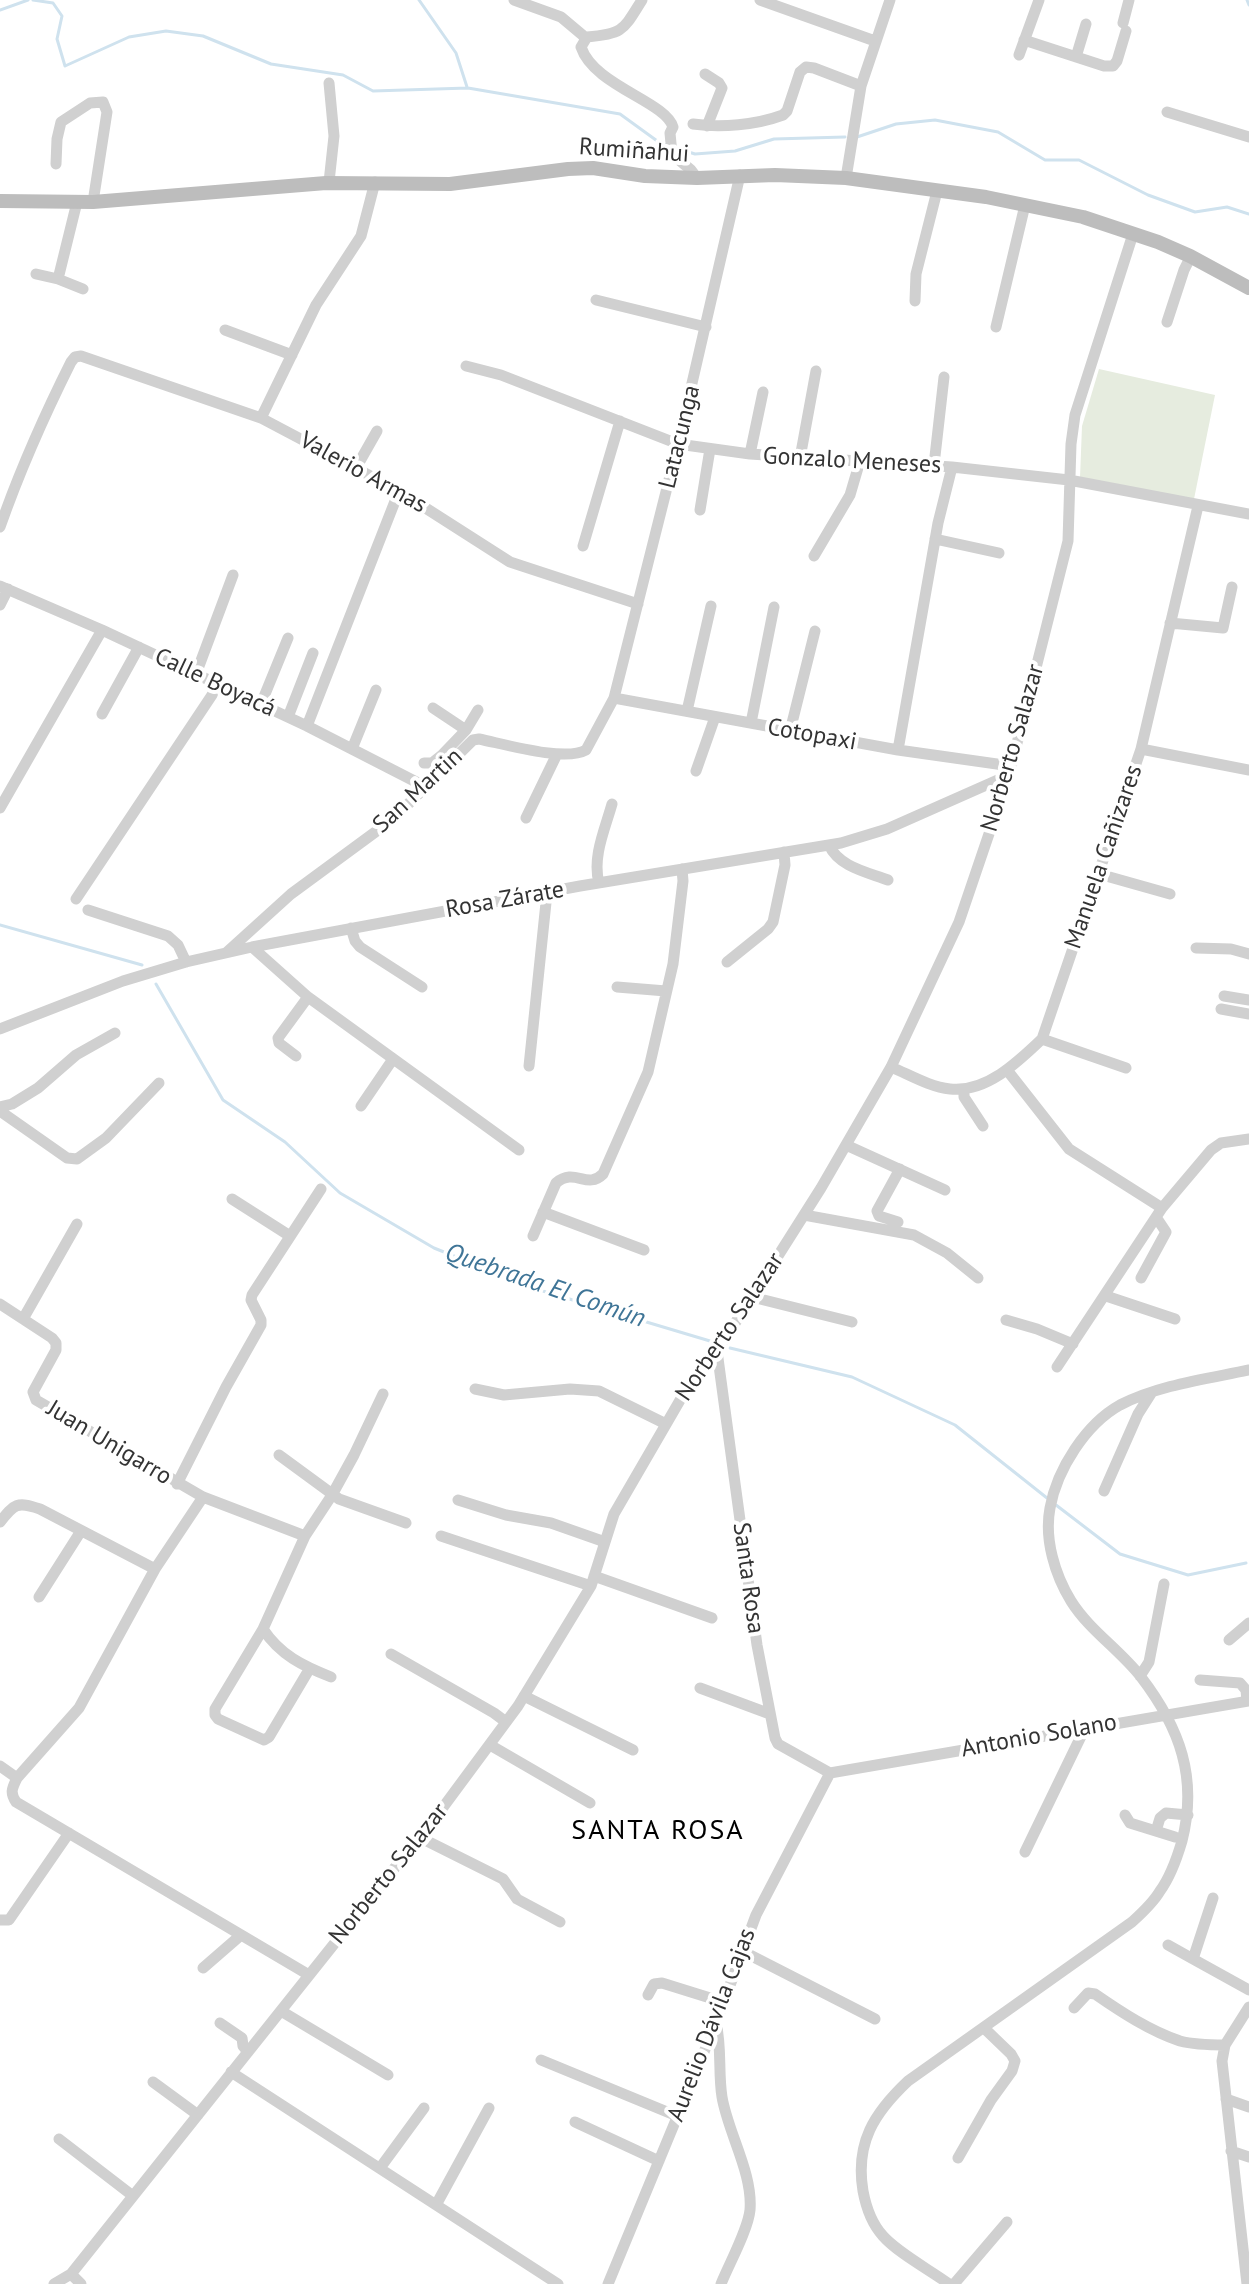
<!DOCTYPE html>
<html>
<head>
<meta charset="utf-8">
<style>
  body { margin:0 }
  canvas { display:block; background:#fff }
</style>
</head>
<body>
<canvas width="1249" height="2284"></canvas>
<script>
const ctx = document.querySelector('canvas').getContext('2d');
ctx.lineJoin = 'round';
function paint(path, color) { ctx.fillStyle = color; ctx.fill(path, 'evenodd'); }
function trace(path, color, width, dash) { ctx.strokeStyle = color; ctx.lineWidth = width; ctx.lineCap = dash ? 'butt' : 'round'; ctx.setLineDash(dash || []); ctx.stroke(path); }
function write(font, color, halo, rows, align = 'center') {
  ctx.font = font + ' "PT Sans",sans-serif'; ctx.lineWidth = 8; ctx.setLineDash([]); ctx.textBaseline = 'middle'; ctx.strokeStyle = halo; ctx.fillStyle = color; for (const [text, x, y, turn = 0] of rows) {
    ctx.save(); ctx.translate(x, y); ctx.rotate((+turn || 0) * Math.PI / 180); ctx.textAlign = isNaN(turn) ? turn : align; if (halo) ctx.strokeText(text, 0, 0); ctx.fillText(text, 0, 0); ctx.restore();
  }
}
paint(new Path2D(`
  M1099,369l116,26 -21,104 -114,-21 2,-52z`), '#e6ecdf');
trace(new Path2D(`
  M33,0l20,3 9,13 -5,23 8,27 64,-29 37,-6 37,5 68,28 72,11 30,16 95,-3 152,26 40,29 9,3
  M419,0l37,53 11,34
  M1247,0l2,5
  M0,10l28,-10
  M857,137l39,-13 39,-4 63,12 47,28h34l69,35 47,17 32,-5 22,7
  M676,148l19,6 40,-3 39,-12 71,-2
  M0,925l142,40
  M156,984l67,116 62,42 55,51 94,55 102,41 174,52
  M730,1348l122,29 103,48 92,73
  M1056,1505l64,49 68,21 58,-12`), '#cfe2ee', 3);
trace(new Path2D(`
  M514,0l47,17 25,21
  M642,0c-19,30 -18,34 -55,37l-6,10c13,39 84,54 92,80l-3,6 2,21 19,16 6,8
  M760,0l115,41
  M1123,23l6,-23
  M1024,40l80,26h9l4,-5 9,-30
  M1019,55l20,-55
  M1076,57l10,-33
  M705,74l14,9 3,5 -15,38
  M329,83l5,53 -5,46
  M1167,112l82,25
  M693,124c28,4 63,1 90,-9l4,-4 13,-39 6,-5 8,1 47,18
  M56,164l1,-25 4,-17 29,-19 13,-1 4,10 -14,90
  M846,178l15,-92 29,-86
  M36,274l22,5 25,10
  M58,279l19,-77
  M596,300l110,27
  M915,301l1,-27 21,-83
  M1167,322l17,-52 7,-14
  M996,327l29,-122
  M225,330l67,25
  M466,366l35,9 177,69 72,10 202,13 117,13 180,34
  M261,418l55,-113 45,-69 14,-54
  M750,454l13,-62
  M800,458l16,-87
  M934,465l10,-88
  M356,468l21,-37
  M700,510l10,-61
  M0,527c20,-57 44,-111 71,-165l4,-5 6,-1 180,62 138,73 111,71 128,42
  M935,539l64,14
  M583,546l37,-125
  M814,556l36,-61 10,-34
  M0,586l102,44 205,96 119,61
  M0,605l8,-16
  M1170,623l53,5 9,-41
  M196,674l37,-99
  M614,698l284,52 113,16
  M261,704l27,-66
  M433,708l33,22 -24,25 7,8
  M687,711l24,-105
  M102,714l37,-67
  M288,717l25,-64
  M751,723l23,-116
  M307,726l92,-235
  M466,730l12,-20
  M790,731l25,-100
  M352,749l24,-59
  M1141,749l108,21
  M898,750l40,-227 14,-56
  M424,763h8l10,-8
  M696,771l19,-54
  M0,808l102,-178
  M526,818l31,-64
  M829,845c10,22 38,27 59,35
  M1099,874l71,20
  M599,883c-7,-26 6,-54 13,-79
  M76,899l136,-204 4,-10
  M88,910l80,26 10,9 8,17
  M351,928l4,13 5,6 62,40
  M252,947l56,50 211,153
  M1196,948l35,1 18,5
  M227,952l64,-58 102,-75 80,-79 6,-1c25,5 86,23 107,11l28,-52 64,-254 62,-269
  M727,962l41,-33 5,-7 12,-57 -1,-13
  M617,987l49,4
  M1224,996l25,4
  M1221,1009l28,5
  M0,1029l123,-48 63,-19 66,-15 328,-61 261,-43 46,-14 122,-54
  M1042,1039l84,29
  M296,1056l-17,-13 -1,-5 30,-41
  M529,1066l18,-173
  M891,1067c19,8 39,20 59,22 36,4 68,-27 92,-50l99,-290 57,-243
  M1007,1070l62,79 93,59
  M964,1090v7l19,29
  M361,1106l32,-47
  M0,1107l12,-3 26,-16 38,-33 39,-22
  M0,1111l67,47 10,1 29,-21 53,-55
  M846,1145l99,45
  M232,1199l58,37
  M543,1212l101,38
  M804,1215l110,20 33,18 31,25
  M898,1222l-19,-6 -2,-5 23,-42
  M533,1236l23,-53c19,-16 31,7 47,-9l45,-102 25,-108 10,-83 -1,-12
  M1141,1278l25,-46 -10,-15
  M1106,1296l69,23
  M752,1297l100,25
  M0,1304l52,34 4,5v7l-23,42 3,8 167,97 102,39
  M23,1319l54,-95
  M1006,1320l31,9 36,15
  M717,1351l40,294 18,93 3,6 52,29
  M1057,1367l105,-159 49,-58 10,-7 28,-4
  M475,1389l29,6 66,-6 29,2 67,33
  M279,1455l60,44 67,24
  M177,1484l49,-97 35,-62v-5l-10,-20 1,-5 69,-106
  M1104,1491l34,-77 14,-22
  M203,1497l-48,72 -76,139 -62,70c-4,9 -8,14 -1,24l293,173
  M458,1500l48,15 45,8 54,19
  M0,1522c14,-18 17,-21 40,-13l115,60
  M441,1536l150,50
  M594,1576l118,42
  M39,1597l42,-66
  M263,1629c17,26 40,37 68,48
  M1229,1640l20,-17
  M391,1654l103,59 12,9
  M310,1668l-41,69 -5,3 -46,-21 -3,-4v-6l48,-80 42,-93 27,-41 22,-40 29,-61
  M1140,1676l9,-14 15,-78
  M1200,1680l40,3 6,7 1,11
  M700,1688l70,26
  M524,1696l109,54
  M490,1745l100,58
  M0,1766l17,12
  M830,1773l419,-72
  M1125,1815l5,8 45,14
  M1156,1831l4,-13 6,-5 22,2
  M419,1837l84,42 14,20 43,23
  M1025,1852l60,-124
  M1213,1898l-20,61 56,31
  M0,1920h9l60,-87
  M1168,1945l25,14
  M742,1951l133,68
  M203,1968l38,-33
  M648,1995l6,-11 8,-1 61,19
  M1074,2008l14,-15 7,1c26,18 55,37 85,47 15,4 30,4 45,4
  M281,2011l107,64
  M220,2023l22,15 1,8 5,6
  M716,2023c6,25 2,49 6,74 6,36 31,76 28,113 -2,20 -21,54 -29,74
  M541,2060l136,56
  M231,2072l327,212
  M153,2082l45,33
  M1226,2099l23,8
  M575,2122l84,39
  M59,2139l74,57
  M1231,2151l18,6
  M958,2158l33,-58 21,-29 3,-10 -4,-7 -27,-26
  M380,2168l44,-60
  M436,2205l53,-97
  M71,2274l10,10
  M54,2284l17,-10 373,-468 74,-100 73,-120 23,-72 76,-131 27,-32 35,-54 69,-109 70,-121 68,-145 50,-147 59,-234 3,-97 4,-29 58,-181
  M608,2284l108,-261 40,-108 74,-142
  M949,2284c-19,-14 -51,-31 -66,-48 -11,-12 -17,-29 -20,-45 -8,-48 11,-78 45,-110l224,-159c10,-9 21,-19 28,-31 11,-15 17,-33 22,-50 16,-63 -2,-113 -41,-164 -21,-27 -52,-47 -70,-76 -16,-26 -27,-62 -21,-93 7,-39 36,-84 70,-103 39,-20 86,-26 129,-35
  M954,2284l53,-62
  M1247,2284l-25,-223 3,-16 24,-38`), '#d0d0d0', 11);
trace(new Path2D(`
  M0,201l93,1 233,-19 124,1 118,-15 25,-1 52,8 52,2 78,-3 71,3 140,19 97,20 75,25 32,14 59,32`), '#bdbdbd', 14);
write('24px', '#333', '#fff', [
  ["Rumiñahui",634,151,4],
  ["Latacunga",680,437,-76],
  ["Gonzalo Meneses",852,461,3],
  ["Valerio Armas",363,473,29],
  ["Calle Boyacá",215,683,25],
  ["Cotopaxi",812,735,10],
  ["Norberto Salazar",1013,748,-74],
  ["San Martin",418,791,-43],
  ["Manuela Cañizares",1104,857,-71],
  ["Rosa Zárate",505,900,-10],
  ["Norberto Salazar",730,1327,-56],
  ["Juan Unigarro",109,1443,31],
  ["Santa Rosa",748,1578,82],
  ["Antonio Solano",1039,1736,-10],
  ["Norberto Salazar",389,1874,-51],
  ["Aurelio Dávila Cajas",712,2025,-69]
]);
write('italic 26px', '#3f7597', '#fff', [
  ["Quebrada El Común",545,1286,19]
]);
ctx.letterSpacing = '2px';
write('28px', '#000', '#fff', [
  ["SANTA ROSA",658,1831]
]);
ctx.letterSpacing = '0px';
</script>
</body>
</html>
